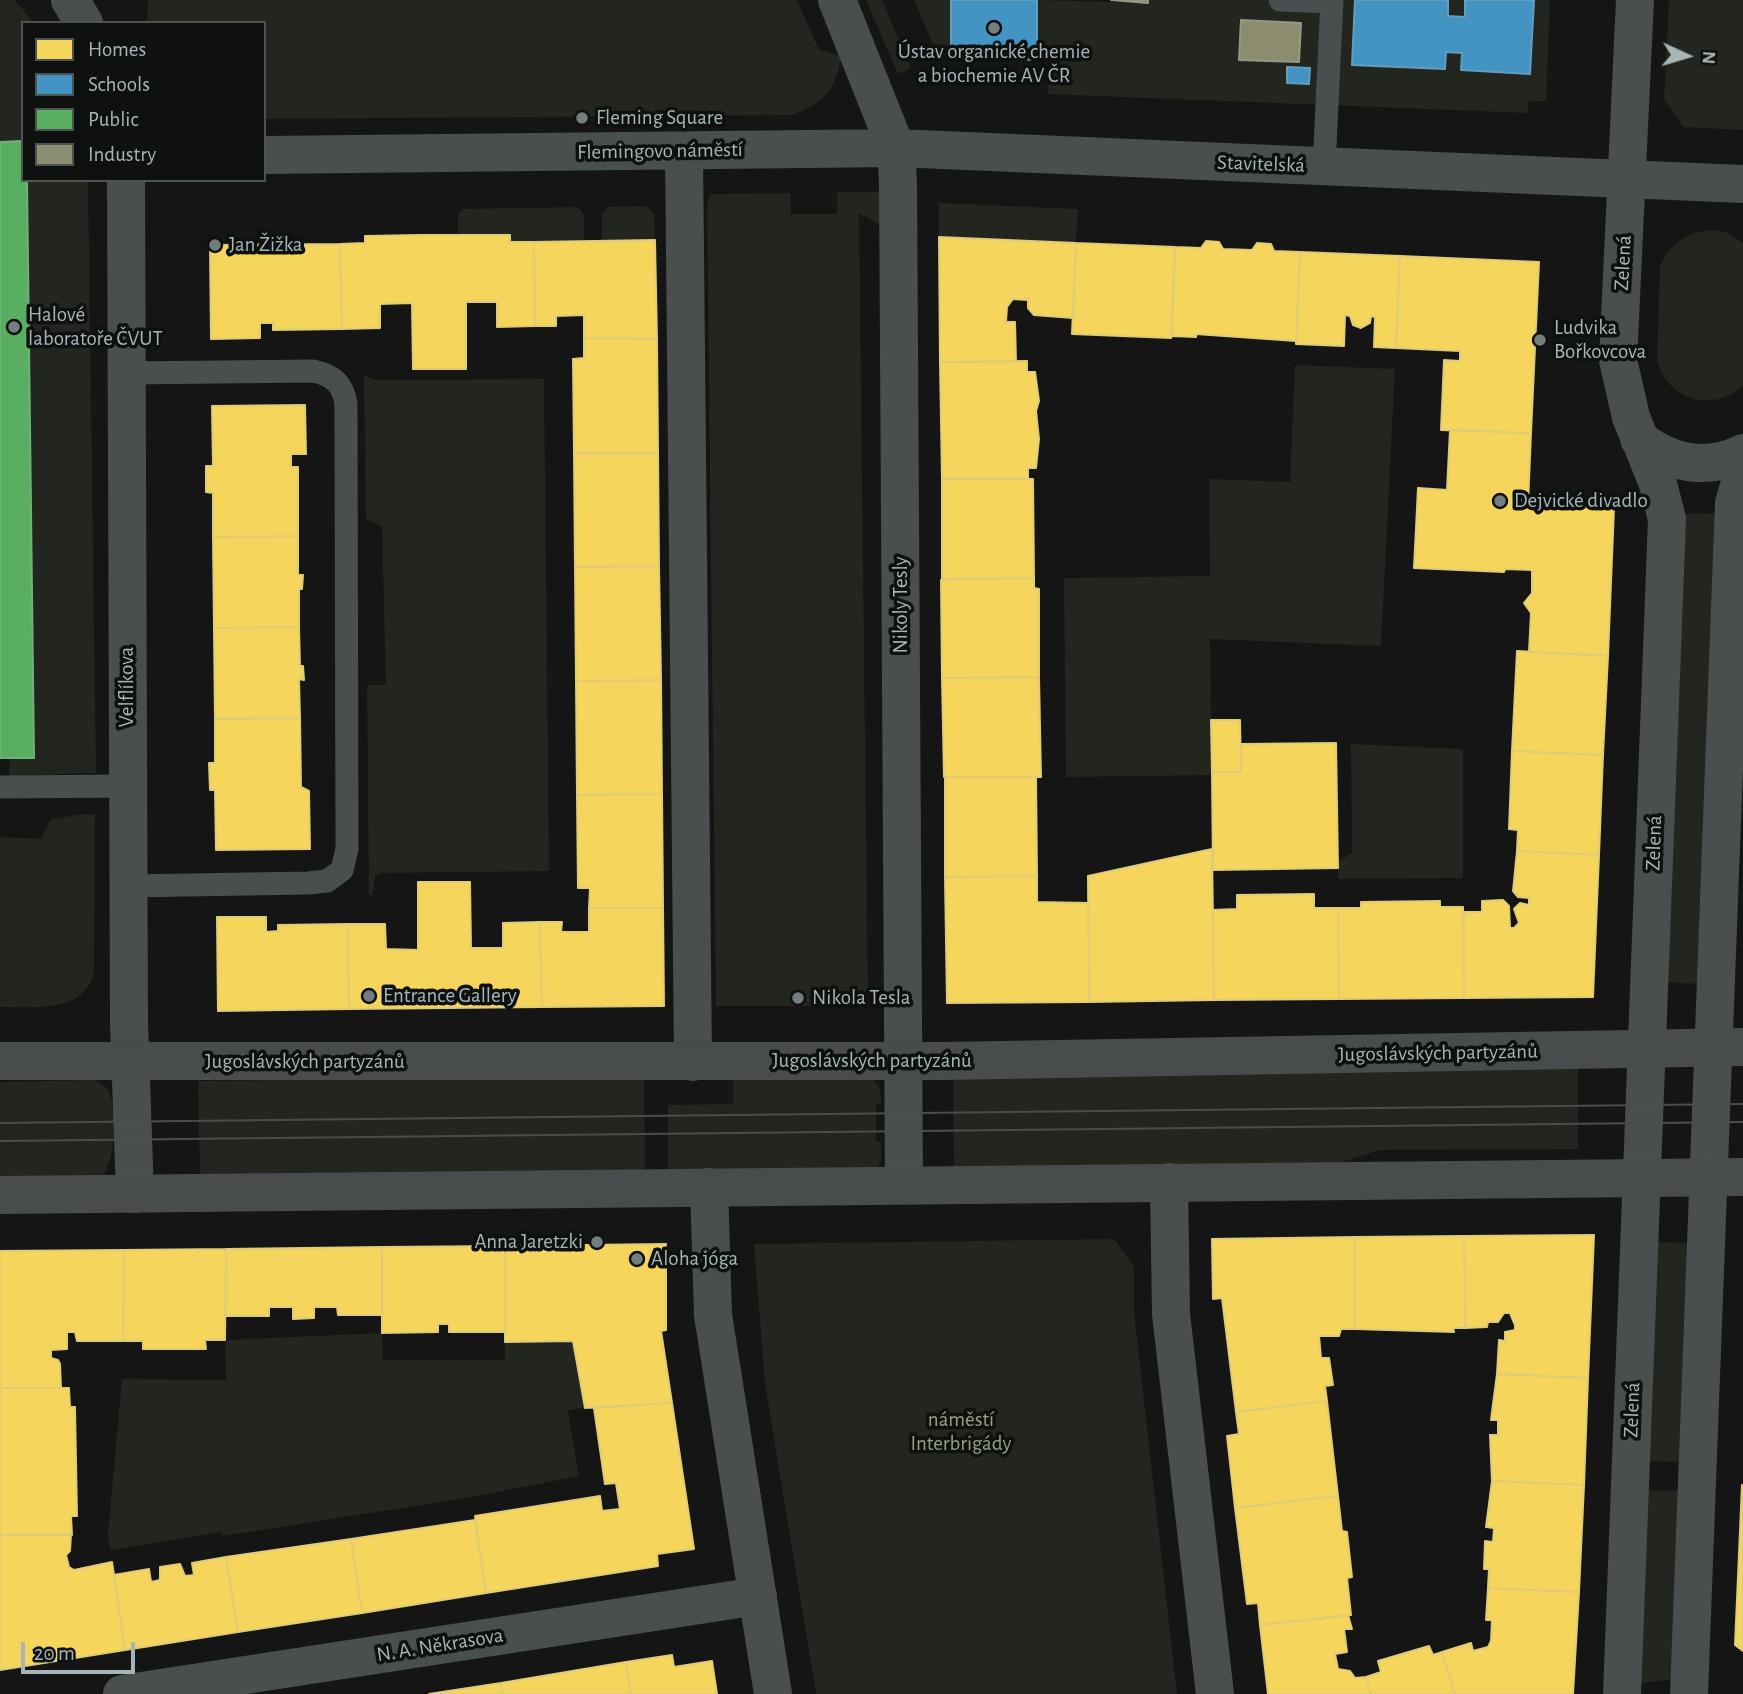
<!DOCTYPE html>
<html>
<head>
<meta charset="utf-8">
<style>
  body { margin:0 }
  #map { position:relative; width:1743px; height:1694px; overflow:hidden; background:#151515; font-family:"Alegreya Sans",sans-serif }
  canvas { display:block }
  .legend { position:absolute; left:21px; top:21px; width:245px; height:161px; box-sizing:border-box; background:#0f1111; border:2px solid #4b5353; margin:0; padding:9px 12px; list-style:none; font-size:21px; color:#a6b6b7 }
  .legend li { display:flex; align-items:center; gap:14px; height:35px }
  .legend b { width:35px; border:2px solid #4b5353 }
  .north { position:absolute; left:1652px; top:21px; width:70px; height:70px; -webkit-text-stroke:5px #0f1111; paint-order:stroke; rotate:94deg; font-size:19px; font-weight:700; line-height:28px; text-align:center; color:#a6b6b7 }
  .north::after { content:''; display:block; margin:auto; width:24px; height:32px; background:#a6b6b7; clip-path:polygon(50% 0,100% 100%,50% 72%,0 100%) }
  .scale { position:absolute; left:21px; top:1642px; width:114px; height:32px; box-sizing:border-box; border:4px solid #a6b6b7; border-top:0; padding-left:9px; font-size:21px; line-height:24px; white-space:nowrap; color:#a6b6b7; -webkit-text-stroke:5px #0f1111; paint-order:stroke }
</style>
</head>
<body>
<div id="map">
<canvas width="1743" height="1694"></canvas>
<ul class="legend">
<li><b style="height:19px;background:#f6d55c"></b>Homes</li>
<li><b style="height:19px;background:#4393c3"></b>Schools</li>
<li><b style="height:19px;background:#5aae61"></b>Public</li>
<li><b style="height:19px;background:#8c8c6e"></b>Industry</li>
</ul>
<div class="north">N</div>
<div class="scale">20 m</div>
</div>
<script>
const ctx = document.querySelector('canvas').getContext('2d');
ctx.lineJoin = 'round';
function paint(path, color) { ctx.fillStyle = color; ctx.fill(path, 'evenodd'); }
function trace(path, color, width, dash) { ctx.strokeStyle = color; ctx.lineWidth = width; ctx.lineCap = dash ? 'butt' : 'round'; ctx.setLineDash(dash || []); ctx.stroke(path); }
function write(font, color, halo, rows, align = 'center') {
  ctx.font = font + ' "Alegreya Sans",sans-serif'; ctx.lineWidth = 7; ctx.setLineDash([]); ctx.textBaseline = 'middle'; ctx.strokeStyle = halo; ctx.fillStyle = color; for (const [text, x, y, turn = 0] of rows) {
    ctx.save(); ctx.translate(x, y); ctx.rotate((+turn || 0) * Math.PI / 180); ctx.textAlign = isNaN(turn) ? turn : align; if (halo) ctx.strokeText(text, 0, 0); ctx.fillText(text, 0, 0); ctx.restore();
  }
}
paint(new Path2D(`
  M0,0h15l19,23h-11v118l-23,1z
  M148,0h649l22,50 22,6c-3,32 -20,49 -49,59l-528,4v-96h-117z
  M866,0h16l29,68 -13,6z
  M914,0h37v56h-13z
  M1037,0l110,3 1,-3h207l-3,65 93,4 1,-17 16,1 -1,17 68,4 5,-74h16l-4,101h-17l-1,12 -480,-19 1,-34h-12zM1241,20l59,3 -1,39 -60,-2zM1287,67l22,1v16l-22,-1z
  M1448,0h17v17l-17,-1z
  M1669,0h74v130l-60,-3 -19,-28z
  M27,180h61l8,593 -87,3 1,-18 24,-1z
  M837,192h47l4,37 -29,-16 9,793h-152l-9,-801 3,-11 80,-1 1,21h46z
  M939,203l139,6 -2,34 -137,-6z
  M646,206l8,8 1,26 -53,1v-26l6,-8z
  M578,207l6,8v26l-74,1 -1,-7h-51v-19l5,-7z
  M1710,230l15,2 18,11v142c-30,29 -74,15 -86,-23l3,-94c9,-24 25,-35 50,-38z
  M1295,365l100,4 -14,277 -171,-7 2,136 -146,2 -2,-199 146,-2 -1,-97 81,3z
  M364,375l10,5 170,-1 5,492 -169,2 -5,4 -3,18h-3l-2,-210h19l-4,-159 -16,-6z
  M1677,513l44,1 -19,470 -40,-2z
  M1351,744l112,5v129l-125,1v-17l14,-9z
  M81,814l14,1 -1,158c-12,42 -59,33 -94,34v-170l41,2 9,-19z
  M1578,1068v81l-198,1 -41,13 -385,7 -1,-98z
  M733,1076l138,2c10,8 10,14 10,26l-5,1v36l5,1v19l-5,8 -208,4v-68l65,-1z
  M644,1077l1,96 -445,4 -2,-96z
  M94,1080c7,3 13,6 16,14 6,16 6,70 -8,81l-102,4v-97z
  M1114,1239l20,28v45l43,382h-361l-51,-311 -11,-139z
  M1657,1242l33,1 -11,219 -31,-1z
  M382,1333l1,27h122v-18l68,-1 12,67 -17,2 11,66 -107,21 -249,39 -1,-4 -112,18 -2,-16 14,-155 104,1 -1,-40z
  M1648,1490l31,1 -8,188 -32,5z`), '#23261f');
const homes = new Path2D(`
  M420,235h90v7h24l1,84 -38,1v-25h-31v67h-53l-1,-66 -32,1v24l-38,1 -2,-85 25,-1v-7z
  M939,237l137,6 -3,75 -39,-3 -6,-7v-8l-15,-1 -6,8 -1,15h9l1,40h-76z
  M655,240l2,99 -73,-1v-23l-28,1v10h-21l-1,-84z
  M1206,241l13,1 4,7 29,1 5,-7 14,1 3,7 26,1 -4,89 -100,-7v3l-24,-1 3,-89 26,1z
  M1076,243l99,4 -4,91 -99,-4z
  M340,244l2,85 -69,1v-7h-13v15l-49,1 -1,-94z
  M1300,252l100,4 -4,92 -22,-1 1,-30 -4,-1 -1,7 -9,5 -8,-3 -3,-9 -5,-1 -1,31 -48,-2z
  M1400,256l139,6 -8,171 -90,-3 3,-70 16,1v-10l-64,-3z
  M584,338l73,1 1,114h-84l-1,-94 11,-1z
  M1027,361v11h8l4,29 -3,10 3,28 -3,29h-8v11h-86l-2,-117z
  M305,405l1,49h-15v13h7v69l-85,1v-44l-7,-1v-26h7l-1,-60z
  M1450,430l81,3 -3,71 86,4 -6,148 -79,-4 2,-39 -7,-10 8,-10v-23l-27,-1 -1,3 -90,-4 4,-80 29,2z
  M574,453h84l1,113 -84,1z
  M942,479h91l1,99 -92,1z
  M298,536v39h5l-1,14h-3v38l-85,1 -1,-91z
  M659,566l2,114 -85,1 -1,-114z
  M1034,578v10l5,1v88l-97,1 -1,-98z
  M299,627l1,39h3l1,14 -5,-1 1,39 -85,1 -1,-91z
  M1517,651l91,5 -5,99 -91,-4z
  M1039,677l2,100h-97l-2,-99z
  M661,680l1,114 -85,1 -1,-114z
  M300,718l1,69 8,4 1,58 -94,1 -1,-60h-5l-1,-27h6v-44z
  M1211,720h29l1,52h-29z
  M1336,743l2,125 -125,2 -1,-98h29v-28z
  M1512,751l91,4 -4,100 -82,-4 1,-21 -9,-1z
  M945,777h91l1,99 -92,1z
  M662,794l1,114h-74l1,-20h-12l-1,-93z
  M1212,849l2,151 -125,2 -1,-126z
  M1517,851l82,4 -6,142 -129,1v-86h18v-11l21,-1 6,6 1,22h4l5,-5 -5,-14 6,-6 9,2v-7l-11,-1 -5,-6z
  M1037,876v26l51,1 1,99 -142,1 -2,-126z
  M418,882h52l1,66h32v-25l37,-1 2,85 -193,2 -1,-85h37l1,25 32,1z
  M1314,894v14h24l1,91 -125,1 -1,-90 24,-1v-14z
  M1440,901v6h23l1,91 -125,1 -1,-91h23v-6z
  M589,908h74l1,98 -122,1 -2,-85h22l-1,10h28z
  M217,917h49v15l12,-1v-6l70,-1 1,85 -131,2z
  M1594,1235l-6,143 -91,-4 2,-34 6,1v-9l10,-2v-5l-5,-12h-6l-6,9h-10l-1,5 -22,1 -1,-92z
  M1464,1236l1,92h-12l1,4 -99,-3v-92z
  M1355,1237v92h-14l-2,7h-20l2,22h8l4,27 -8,1 2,15 -91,11 -14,-114 -9,1 -1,-60z
  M666,1244v86l-5,1 11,72 -87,5 -12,-67 -68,1v-96z
  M505,1246v86h-56v-8h-11v8l-56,1v-86z
  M382,1247v68h-44l-1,-8h-23v11l-21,1v-12h-24v9h-43v-67z
  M226,1249l-1,91h-20l1,9h-63v-8h-20l1,-91z
  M124,1250l-1,91h-46l-2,-9h-8v17l-16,1v8l7,2 2,4 1,24h-61v-137z
  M1497,1374l91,4 -4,107 -92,-4 -2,-46h8v-15h-7z
  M0,1388h69l1,19h5l2,109h-6l1,19h-72z
  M1327,1401l11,95 -103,12 -8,-72 12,-2 -3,-22z
  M672,1403l22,146 -37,5 1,12 -172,27 -11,-77 125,-20 2,15 18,-2 -4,-26 -11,1 -11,-76z
  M1492,1481l92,4 -5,107 -91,-4 1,-19h-5l1,-28 8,1 1,-14 -8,-1z
  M1742,1485h1v166l-8,-6z
  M1338,1496l4,35 5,1 5,45 -5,1 4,37 -91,10 -2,-22 -11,1 -12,-96z
  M475,1520l11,73 -124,20 -11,-74z
  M71,1534l-1,17 -4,4 3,12 5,3 38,-8 13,88 -125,20v-135z
  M351,1539l11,74 -124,19 -12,-75z
  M226,1557l12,75 -113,18 -11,-75 35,-6 2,13 9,-2v-13l20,-3 5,12 9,-1 -2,-12z
  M1488,1588l91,4 -6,102h-118l-13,-42 29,-9 2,8 15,-4 3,-6 1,-21h-6z
  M1348,1615l4,14h-8l3,23 -12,2 3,15 12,2 5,7 11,-1 5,17h-103l-8,-69z
  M1429,1646l4,9 9,-3 13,42h-84l-5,-17 15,-5 -3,-11z
  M672,1655l2,12 38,-6 5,33h-86l-5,-32z
  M626,1662l5,32h-128l-2,-11z
  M501,1683l2,11h-74z`);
paint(homes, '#f6d55c');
trace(homes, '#decc77', 2);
const schools = new Path2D(`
  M951,0h86v60l-86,-4z
  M1355,0h93v16l17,1v-17h69l-4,74 -69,-4 1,-17 -16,-1 -1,17 -93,-4z
  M1287,67l23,1 -1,16 -22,-1z`);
paint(schools, '#4393c3');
trace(schools, '#619ebf', 2);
const public = new Path2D(`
  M23,141v39h4l7,578h-34v-616z`);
paint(public, '#5aae61');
trace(public, '#71b07b', 2);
const industry = new Path2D(`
  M1111,0h37v3z
  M1241,20l60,3 -2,39 -60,-2z`);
paint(industry, '#8c8c6e');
trace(industry, '#949984', 2);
trace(new Path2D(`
  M1280,0l52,2
  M1324,166l8,-166
  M126,373l187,-2c20,4 30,13 33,33l1,445 -5,21 -15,11 -19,2 -180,3
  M0,787l128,-1`), '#494e4e', 23);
trace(new Path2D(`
  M70,0l14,23
  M837,0l59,148 2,35 6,1002
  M684,151l9,911
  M264,155l632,-7 847,36
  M126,180l3,843 6,171
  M1169,1182l2,132 44,380
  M709,1187l4,128 60,379
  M122,1694l636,-98`), '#494e4e', 38);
trace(new Path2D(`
  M1639,439c32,25 67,32 104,14
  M1622,1694l45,-1175 -9,-35 -27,-67 -13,-57 17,-360
  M1689,1694l45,-1191 9,-31`), '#494e4e', 38);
trace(new Path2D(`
  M0,1061h944l799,-14
  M0,1195l1743,-18`), '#484c4c', 38);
trace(new Path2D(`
  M0,1123l1743,-19
  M0,1141l1743,-19`), '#4a4d4e', 2);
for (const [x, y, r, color] of [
  [994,28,7,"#737e7e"],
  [582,118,7,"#737e7e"],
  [215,245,7,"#737e7e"],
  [14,327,7,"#737e7e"],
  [1540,340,7,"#737e7e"],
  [1500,501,7,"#737e7e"],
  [369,996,7,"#737e7e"],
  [798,998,7,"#737e7e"],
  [597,1242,7,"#737e7e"],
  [637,1259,7,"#737e7e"]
]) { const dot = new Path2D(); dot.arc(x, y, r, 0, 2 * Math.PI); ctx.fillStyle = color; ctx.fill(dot); trace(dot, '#0f1111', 2.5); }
write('21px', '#a6b6b7', '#0f1111', [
  ["Ústav organické chemie",994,52,"center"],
  ["a biochemie AV ČR",994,76,"center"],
  ["Fleming Square",596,118],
  ["Jan Žižka",229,245],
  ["Halové",28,315],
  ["laboratoře ČVUT",28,339],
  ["Ludvika",1554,328],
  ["Bořkovcova",1554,352],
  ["Dejvické divadlo",1514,501],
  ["Entrance Gallery",383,996],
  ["Nikola Tesla",812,998],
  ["Anna Jaretzki",583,1242,"right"],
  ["Aloha jóga",651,1259]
], 'left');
write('21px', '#a6b6b7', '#0f1111', [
  ["Flemingovo náměstí",660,151,-1],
  ["Stavitelská",1261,164,2],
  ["Zelená",1623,263,-87],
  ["Nikoly Tesly",901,605,-90],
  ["Velflíkova",127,687,-90],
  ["Zelená",1654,843,-88],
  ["Jugoslávských partyzánů",1438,1053,-1],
  ["Jugoslávských partyzánů",872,1061],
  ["Jugoslávských partyzánů",305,1062],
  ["Zelená",1632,1410,-88],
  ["N. A. Někrasova",440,1645,-9]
]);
write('21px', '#94a27d', '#0f1111', [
  ["náměstí",961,1420],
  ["Interbrigády",961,1444]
]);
</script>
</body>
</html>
